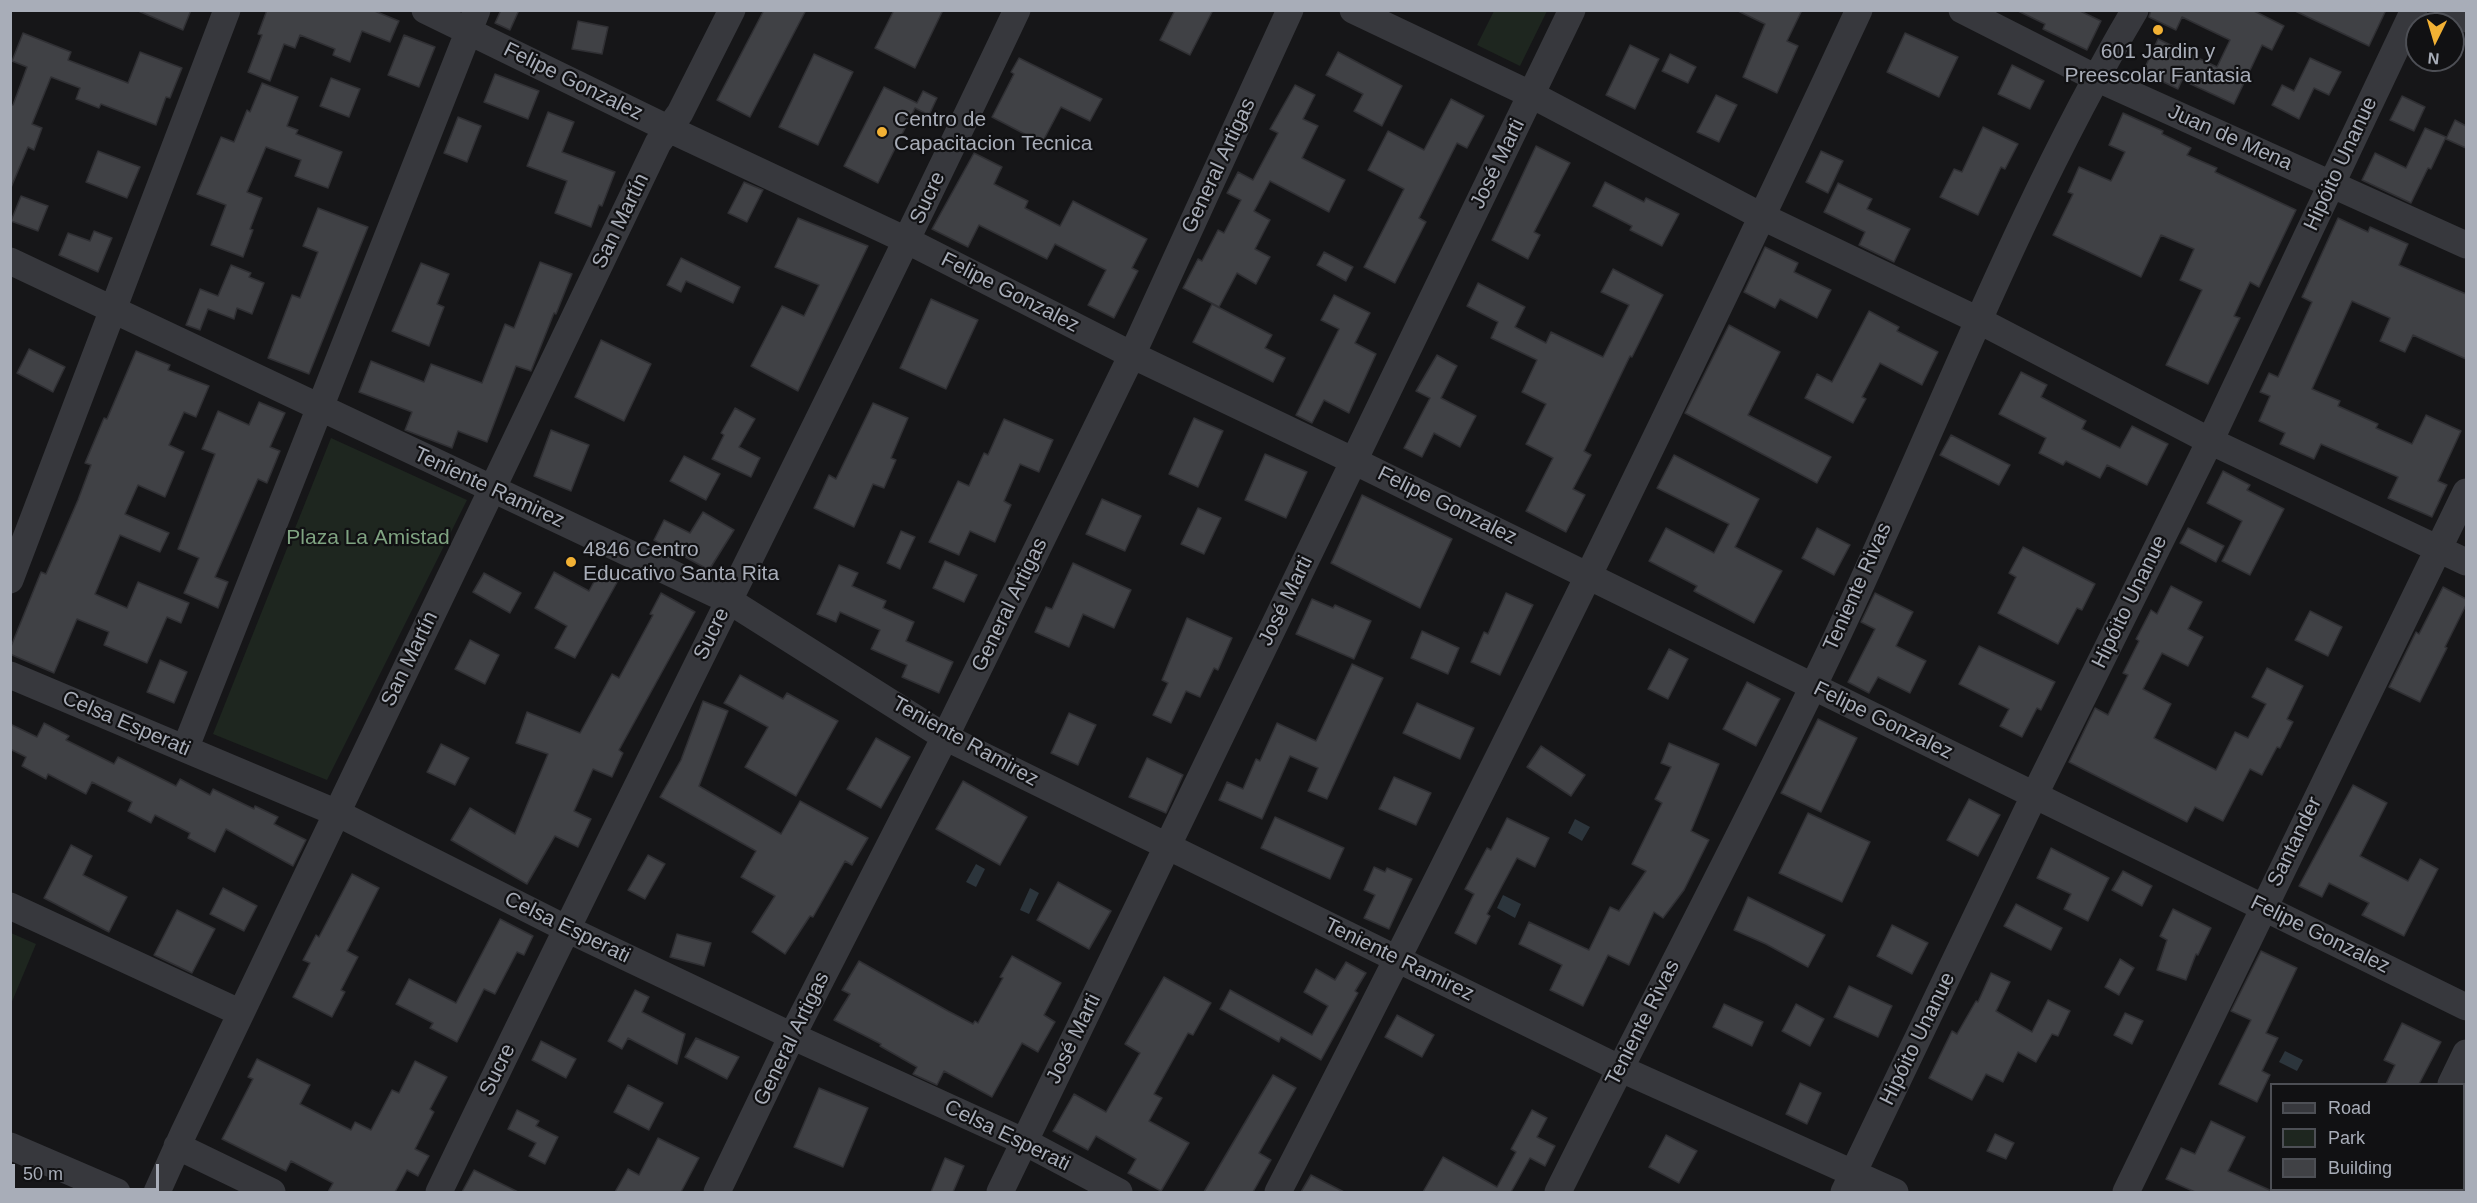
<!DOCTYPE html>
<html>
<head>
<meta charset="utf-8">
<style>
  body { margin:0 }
  #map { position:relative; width:2477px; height:1203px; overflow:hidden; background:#161618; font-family:Arial,sans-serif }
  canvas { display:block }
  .frame { position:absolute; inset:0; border:12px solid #a8adb8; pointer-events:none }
  .legend { position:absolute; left:2270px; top:1083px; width:195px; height:108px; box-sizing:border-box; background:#111113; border:2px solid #4d4f55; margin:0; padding:8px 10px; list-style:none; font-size:18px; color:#a8adb8 }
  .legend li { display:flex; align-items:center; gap:12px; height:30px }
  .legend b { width:30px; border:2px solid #4d4f55 }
  .north { position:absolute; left:2405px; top:12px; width:60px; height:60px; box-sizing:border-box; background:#111113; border:2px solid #4d4f55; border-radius:50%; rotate:185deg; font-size:16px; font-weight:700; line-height:24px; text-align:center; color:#a8adb8 }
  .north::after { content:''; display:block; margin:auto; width:21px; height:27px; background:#f2b134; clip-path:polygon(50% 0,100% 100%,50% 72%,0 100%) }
  .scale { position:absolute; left:12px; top:1164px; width:147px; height:27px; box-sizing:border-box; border:3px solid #a8adb8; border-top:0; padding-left:8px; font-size:18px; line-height:21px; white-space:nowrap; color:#a8adb8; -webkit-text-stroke:4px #111113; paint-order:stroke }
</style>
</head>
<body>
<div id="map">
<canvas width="2477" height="1203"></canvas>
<div class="frame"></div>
<ul class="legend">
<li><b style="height:8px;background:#37383d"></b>Road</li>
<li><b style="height:16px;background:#1e261f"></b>Park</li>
<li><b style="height:16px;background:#404145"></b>Building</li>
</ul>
<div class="north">N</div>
<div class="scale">50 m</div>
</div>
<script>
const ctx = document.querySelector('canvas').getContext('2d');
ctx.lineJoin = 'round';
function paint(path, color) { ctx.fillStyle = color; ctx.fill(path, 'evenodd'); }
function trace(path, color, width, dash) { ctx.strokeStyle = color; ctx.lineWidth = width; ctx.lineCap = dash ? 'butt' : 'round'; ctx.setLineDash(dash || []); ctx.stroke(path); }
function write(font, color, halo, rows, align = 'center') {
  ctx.font = font + ' Arial,sans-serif'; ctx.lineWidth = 4.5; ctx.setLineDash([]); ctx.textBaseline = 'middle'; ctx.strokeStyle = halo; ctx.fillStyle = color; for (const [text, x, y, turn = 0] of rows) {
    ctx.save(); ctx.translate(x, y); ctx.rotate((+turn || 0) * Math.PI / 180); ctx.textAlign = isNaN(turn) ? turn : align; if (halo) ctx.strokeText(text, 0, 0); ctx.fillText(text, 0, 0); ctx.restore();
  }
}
paint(new Path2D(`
  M1494,11h53l-27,55 -43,-21z
  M331,438l136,62 -140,280 -114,-46z
  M11,933l25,11 -25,60z`), '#1e261f');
paint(new Path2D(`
  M1575,819l15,8 -8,14 -14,-8z
  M976,864l9,5 -9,18 -10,-5z
  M1030,888l9,5 -10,21 -9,-4z
  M1503,895l18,9 -6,14 -18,-10z
  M2285,1051l18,9 -6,11 -18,-9z`), '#2c353c');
const building = new Path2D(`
  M136,10h55l-8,20z
  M267,10h105l27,11 -9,21 -28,-11 -12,31 -17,-7 2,-6 -35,-14 -5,13 -11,-4 -14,37 -22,-9 14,-37 -4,-1z
  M501,10h18l-9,20 -15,-7z
  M764,10h42l-56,107 -33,-17z
  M894,10h49l-28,58 -40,-20z
  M1175,10h38l-23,45 -30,-15z
  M1736,10h66l-15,31 11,5 -21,47 -34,-16 22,-53z
  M2016,10h62l23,11 -14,29 -44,-21 2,-5z
  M2151,10h101l32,16 -12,24 -10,-5 -28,59 -52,-24 -4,9 -35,-17 15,-33 59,28 13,-27 -48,-23 -6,13 -27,-13z
  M2293,10h93l-17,36z
  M578,21l30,6 -6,27 -30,-5z
  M23,33l48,19 -3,8 60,23 12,-31 42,16 -12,30 -4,-1 -10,28 -55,-21 -2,4 -23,-9 4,-11 -29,-11 -19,47 10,4 -8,22 -6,-3 -18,43v-85h3l14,-38 -15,-6z
  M1905,33l53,24 -19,40 -52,-25z
  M404,35l31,12 -16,40 -31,-12z
  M1630,45l29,14 -24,50 -29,-14z
  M1338,52l64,34 -20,40 -28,-15 9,-17 -37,-19z
  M814,54l39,18 -35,73 -39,-18z
  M1670,54l26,13 -8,16 -26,-12z
  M1019,58l83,41 -12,22 -29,-14 -19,36 -50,-26 22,-43 -3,-2z
  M2310,58l31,14 -12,23 -15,-7 -15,31 -27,-14 10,-20 12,6z
  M2012,65l32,16 -14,28 -32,-15z
  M495,74l44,17 -11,28 -44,-17z
  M331,78l29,11 -11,28 -29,-11z
  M262,83l36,14 -11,29 11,4 -2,4 46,18 -14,36 -33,-12 6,-16 -35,-13 -19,45 15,6 -12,31 3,1 -10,27 -32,-12 15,-40 -29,-11 24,-57 13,5 13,-32 3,2z
  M1295,85l20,10 -12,24 15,7 -16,32 43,22 -16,32 -59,-31 -16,30 16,9 -15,29 15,8 -14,27 -19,-11 -18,34 -36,-19 15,-29 4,2 16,-31 6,3 17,-33 -14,-7 11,-21 15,8 25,-47 -8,-4z
  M884,87l33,16 6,-12 14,7 -8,17 -14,-7 -37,75 -34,-17z
  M1716,95l21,10 -18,37 -22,-10z
  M2402,96l23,11 -11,24 -24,-11z
  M1451,99l33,17 -17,32 -10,-5 -38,75 7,4 -31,61 -31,-16 40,-78 -36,-19 20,-39 36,19z
  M548,112l26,10 -12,30 53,20 -13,34 -3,-1 -8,22 -36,-14 12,-32 -40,-15z
  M2123,113l40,18 -1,3 29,14 -4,7 30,13 -2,4 81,38 -37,77 -9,-5 -16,34 6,2 -32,66 -42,-19 36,-75 -22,-10 14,-31 -33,-14 -20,42 -88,-42 20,-41 -5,-2 11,-25 32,14 14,-29 -16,-7z
  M458,117l23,9 -14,36 -23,-9z
  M2455,120l11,6v22l-20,-9z
  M1983,127l35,17 -13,25 -4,-2 -23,48 -38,-18 14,-28 8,3z
  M2425,128l21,9 -15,32 -3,-1 -17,35 -49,-23 13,-27 31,15z
  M1536,146l34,17 -36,69 6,3 -12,24 -36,-19z
  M98,151l42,16 -13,31 -41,-16z
  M1821,151l22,10 -15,32 -22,-11z
  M974,153l28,14 -8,17 34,17 -3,7 35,18 13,-25 74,38 -15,29 6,3 -24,47 -26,-13 18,-35 -51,-26 -8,15 -68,-34 -11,22 -36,-18z
  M744,182l19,8 -16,32 -19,-9z
  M1605,182l39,20 2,-4 33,16 -17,32 -32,-16 2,-4 -39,-20z
  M1838,183l34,16 -5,10 43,20 -16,33 -35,-17 6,-13 -41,-20z
  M21,196l27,10 -10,25 -27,-10z
  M318,208l50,19 -59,147 -41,-16 24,-63 8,3 18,-46 -15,-6z
  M798,218l70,28 -70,145 -47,-25 31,-60 22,10 15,-31 -44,-18z
  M2338,218l30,14 2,-5 38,17 -9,21 67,29v65l-53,-24 -8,17 -25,-11 10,-23 -38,-17 -40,88 28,12 -2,5 40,18 -2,4 36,16 14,-29 35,16 -23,50 9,4 -15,32 -44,-19 10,-21 -77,-33 -7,15 -34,-15 5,-11 -26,-12 11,-25 -10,-4 9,-19 9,4 34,-75 -10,-5z
  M94,231l18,7 -14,34 -39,-17 9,-22 22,8z
  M1765,247l33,16 -4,9 37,18 -14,28 -37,-19 -5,9 -31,-16z
  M1324,252l29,15 -7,14 -29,-16z
  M681,258l59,29 -7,16 -47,-22 -5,11 -14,-7z
  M540,262l32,12 -16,40 -2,-1 -23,58 -15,-5 -29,76 -29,-11 -6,17 -47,-18 7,-18 -53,-20 12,-31 53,21 7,-18 51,19 23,-59 9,4z
  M421,263l28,11 -12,30 7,3 -15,39 -37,-15z
  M231,265l20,8 -2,4 15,6 -12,31 -15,-6 -3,11 -26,-10 -8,21 -14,-5 14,-36 18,7z
  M1613,269l50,26 -31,62 -2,-1 -46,95 7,4 -18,34 12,6 -19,37 -40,-21 27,-53 -27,-14 20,-40 -24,-12 15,-32 -46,-22 7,-16 -31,-16 11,-23 47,24 -10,20 31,16 5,-11 52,25 26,-52 -28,-13z
  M1334,295l36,18 -15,30 21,11 -27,59 -25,-13 -12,23 -16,-8 43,-86 -18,-9z
  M931,299l47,21 -32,69 -46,-21z
  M1212,304l60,31 -7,13 20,10 -12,24 -80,-40z
  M1869,311l30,16 -2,4 41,21 -16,33 -42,-22 -18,34 4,2 -13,24 -48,-25 12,-24 15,8z
  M1729,325l51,27 -32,63 83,42 -14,26 -132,-70z
  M601,340l50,24 -27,57 -49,-24z
  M29,349l36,18 -12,25 -36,-19z
  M136,351l34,14 -2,5 41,16 -13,31 -12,-5 -15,33 15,7 -19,45 -27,-12 -13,29 44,19 -9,19 -40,-17 -25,59 32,14 11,-26 51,21 -8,20 -14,-6 -20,46 -43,-18 5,-13 -32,-13 -23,54 -44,-19v-5l31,-77 5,2 32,-74 13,-35 -6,-2 19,-45 3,1z
  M1437,355l20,11 -16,32 35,18 -16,31 -26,-14 -12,24 -18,-9 26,-50 -14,-7z
  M2021,372l26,13 -6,12 45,24 -4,8 38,19 12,-22 36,18 -21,41 -40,-20 -7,13 -34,-17 -3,4 -24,-12 7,-15 -47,-24z
  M259,402l26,11 -15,34 10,4 -13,32 -9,-4 -43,98 13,5 -10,26 -34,-15 15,-35 -21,-9 37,-95 -13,-5 16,-38 31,14z
  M873,403l35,15 -17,40 5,2 -12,28 -11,-4 -19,43 -40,-19 15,-33 7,4z
  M735,408l20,11 -16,28 21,11 -9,19 -39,-18 12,-24 -3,-2z
  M1194,418l29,13 -25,56 -29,-13z
  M1004,419l49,21 -14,32 -19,-8 -16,37 7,4 -16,37 -25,-11 -11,24 -30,-13 29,-61 11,5 15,-33 4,2z
  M551,430l38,15 -18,46 -37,-15z
  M1951,435l59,30 -11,20 -59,-30z
  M1265,454l42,18 -21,46 -41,-18z
  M1674,455l85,44 -24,48 47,24 -28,52 -60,-32 3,-5 -48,-25 17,-33 48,25 15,-29 -72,-36z
  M684,456l36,18 -14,26 -36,-19z
  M2223,471l27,14 -3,5 37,19 -34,66 -28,-14 20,-40 -35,-18z
  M1362,495l90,44 -32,69 -89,-45z
  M1102,499l39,17 -16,35 -39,-17z
  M1198,508l23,10 -17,36 -23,-10z
  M703,512l31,18 -25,40 -55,-30 10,-20 26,13z
  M1817,528l33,17 -16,30 -32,-17z
  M2188,528l36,18 -8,16 -36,-19z
  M901,531l14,6 -15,32 -13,-6z
  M2023,547l72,37 -13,26 -5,-2 -19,36 -60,-31 18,-36 -7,-4z
  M945,561l32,14 -13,27 -31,-14z
  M1073,563l58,27 -17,38 -31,-14 -14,33 -34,-15 11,-25 6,2z
  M839,565l19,8 -6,13 34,15 -3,7 31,14 -8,19 47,21 -14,31 -37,-16 5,-12 -36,-16 9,-19 -40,-18 -4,10 -19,-8z
  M602,567l18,10 -45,81 -20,-10 12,-22 -32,-18 19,-36 35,19z
  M484,573l37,20 -11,20 -37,-21z
  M2171,586l31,16 -14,27 15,8 -15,29 -26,-13 -19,36 28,15 -17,34 62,32 19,-38 13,6 18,-34 -14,-7 15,-29 36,18 -16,33 6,3 -13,26 -3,-1 -15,28 -12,-6 -27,52 -28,-14 -8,15 -118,-60 26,-54 13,7 20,-40 -5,-2 16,-32 -3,-2 15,-29 6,4z
  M2443,587l23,12v6l-21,42 2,1 -27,54 -31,-15 27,-55 3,2z
  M661,593l34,19 -76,138 4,3 -11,24 -19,-8 -19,42 17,8 -13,28 -23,-11 -28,48 -76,-44 19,-32 45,26 33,-80 -32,-11 11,-31 53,21 32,-59 7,4 34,-63 -3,-1z
  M1506,593l27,12 -33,70 -29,-13 13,-30 4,2z
  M1875,593l38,19 -17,34 30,15 -16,32 -32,-16 -9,16 -21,-11 27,-53 -14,-7z
  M1312,599l21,9 2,-3 36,16 -17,38 -58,-25z
  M2310,611l32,16 -14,29 -33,-16z
  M1187,618l45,20 -14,32 -4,-2 -14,29 -14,-6 -15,32 -18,-8 15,-32 -6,-3z
  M1422,631l37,17 -11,26 -37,-16z
  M470,640l29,15 -14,29 -30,-15z
  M1979,646l76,36 -14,28 -4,-2 -15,29 -22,-11 9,-17 -50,-25z
  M1669,649l19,10 -20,40 -20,-10z
  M160,660l27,12 -13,31 -27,-11z
  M1352,664l31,14 -56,121 -19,-8 10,-23 -28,-12 -28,63 -43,-19 8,-18 16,7 13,-30 4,2 17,-38 39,18z
  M740,675l43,24 4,-6 51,28 -42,75 -51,-29 23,-40 -44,-24z
  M1747,682l33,17 -24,47 -33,-17z
  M703,701l25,10 -29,75 82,48 19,-33 68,37 -16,27 -7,-4 -32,56 -3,-1 -25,38 -33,-22 23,-36 -34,-19 15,-26 -96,-54 21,-37z
  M1417,703l57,25 -14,31 -57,-26z
  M1069,713l27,12 -18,40 -27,-12z
  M1818,719l39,19 -36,74 -40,-19z
  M44,723l25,13 -3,4 48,24 4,-7 58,29 4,-7 30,16 3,-6 41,20 1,-3 23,11 -4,7 32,16 -13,26 -67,-37 -11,23 -27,-14 2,-5 -35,-18 -4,8 -23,-12 4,-9 -40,-20 -6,12 -38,-20 -2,5 -24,-13 4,-9 -16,-8v-25l27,13z
  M876,738l34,19 -29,51 -34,-19z
  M1669,743l50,21 -28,67 18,9 -25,50 -21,28 -9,-6 -25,53 -21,-10 -25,51 -33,-16 12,-25 -43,-21 10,-22 60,28 21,-43 9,4 27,-40 -14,-7 30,-61 -7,-4 16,-32 -10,-4z
  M441,744l28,14 -14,27 -28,-13z
  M1541,746l44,29 -14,21 -44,-29z
  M1147,758l36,17 -17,38 -37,-16z
  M1394,777l37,16 -15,32 -37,-16z
  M963,781l64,36 -27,48 -64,-36z
  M2353,785l34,18 -27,53 48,25 12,-22 18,10 -34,67 -42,-21 7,-12 -40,-20 -7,14 -23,-11z
  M1969,799l31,16 -22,41 -31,-16z
  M1808,813l62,29 -28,60 -63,-29z
  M1275,817l69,31 -14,31 -69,-31z
  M1507,818l42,20 -14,29 -18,-9 -30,56 3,2 -14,28 -21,-11 19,-39 -9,-5 22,-41 4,2z
  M71,845l21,11 -9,19 44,22 -18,35 -65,-34z
  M2051,848l58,30 -21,43 -24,-12 7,-15 -34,-16z
  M648,855l17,9 -20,35 -17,-9z
  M1374,867l11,5 2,-4 25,11 -23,50 -25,-11 11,-23 -11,-5z
  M2123,871l29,15 -10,20 -30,-16z
  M352,874l27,14 -32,63 11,6 -17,33 4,2 -13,25 -39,-20 17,-34 -7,-3 13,-25 3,2z
  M1058,882l53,29 -22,38 -52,-29z
  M223,888l34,18 -13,25 -34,-17z
  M1748,897l77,38 -17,32 -42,-23 -32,-14z
  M2016,904l46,24 -11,22 -47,-24z
  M2173,909l38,19 -13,27 -2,-1 -10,26 -29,-10 10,-30 -7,-4z
  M177,910l38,19 -23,44 -38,-18z
  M500,919l33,17 -9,19 -7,-3 -22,42 -11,-5 -27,53 -27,-14 3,-5 -37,-19 13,-25 47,24z
  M1892,925l36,18 -16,31 -35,-18z
  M677,934l34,9 -7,23 -34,-9z
  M2261,951l36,17 -31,65 12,5 -16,33 8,4 -13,27 -38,-18 32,-64 -20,-9z
  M1012,956l49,27 -17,32 11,7 -17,30 -16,-9 -30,54 -48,-26 -7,14 -24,-11 4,-7 -37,-21 1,-2 -47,-24 16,-26 -8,-4 17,-29 89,50 25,13 2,-3 3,2 25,-45 -3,-1z
  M2120,959l14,9 -15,27 -14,-8z
  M1346,962l20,11 -11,18 3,2 -37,67 -40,-23 -2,5 -59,-33 10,-19 82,45 16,-29 -24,-14 12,-23 19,11z
  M1991,973l19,9 -14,29 36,21 16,-32 22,11 -12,25 -6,-2 -16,28 -18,-10 -15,30 -17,-8 -14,26 -43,-22 23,-47 5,3 19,-33 2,1z
  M1164,977l47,26 -18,32 -5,-2 -34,61 8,4 -13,23 40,22 -28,48 -33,-18 8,-14 -40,-23 -8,14 -35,-19 21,-37 32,18 34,-59 -15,-9z
  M1849,986l43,20 -14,31 -44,-20z
  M635,990l14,7 -7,15 43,22 -8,30 -49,-26 -6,11 -14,-8z
  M1724,1004l39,18 -11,24 -39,-19z
  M1796,1004l28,15 -14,27 -28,-15z
  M2125,1013l18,8 -11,23 -18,-9z
  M1397,1015l37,20 -12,22 -37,-20z
  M2402,1023l39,19 -22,42h-33l9,-19 -11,-5z
  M696,1038l43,19 -12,22 -42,-22z
  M541,1041l35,18 -10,19 -34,-18z
  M257,1059l53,26 -10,19 51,26 4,-8 16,8 21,-40 7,3 16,-32 32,16 -17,32 4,3 -19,37 14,7 -11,20 -11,-6 -12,22h-67l5,-9 -42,-22 -5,10 -64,-32 31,-60 -5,-2z
  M1273,1075l23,13 -37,65 12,7 -18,32h-49z
  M1800,1083l21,10 -14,31 -21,-10z
  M628,1085l35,18 -14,27 -35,-18z
  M819,1088l49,20 -25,59 -49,-20z
  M517,1110l22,11 -3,5 22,11 -13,27 -16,-8 7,-13 -28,-14z
  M1532,1110l15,8 -10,19 18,9 -10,20 -15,-8 -19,34h-88l20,-35 54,30 19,-35 -5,-3z
  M2211,1121l34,16 -17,34 46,21h-79l-29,-13 15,-31 14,6z
  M1995,1134l19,9 -8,16 -19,-8z
  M1666,1135l31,16 -18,32 -30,-16z
  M658,1138l41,20 -18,34h-66l13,-23 11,6z
  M945,1158l19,8 -11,26h-22z
  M474,1170l44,22h-56z
  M1311,1175l33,17h-43z`);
paint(building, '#404145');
trace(building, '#303034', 1.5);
trace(new Path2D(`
  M425,10l244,119 239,112 224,114 222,106 1112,546
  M1353,10l179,85 231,122 215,103 232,121 256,121
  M1962,10l134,68 370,167
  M2448,10l18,9
  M10,261l718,339 217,137 674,331 276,124
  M10,580l217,-570
  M10,675l327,138 228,115 227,108 233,106 94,50
  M185,749l292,-739
  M10,906l231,107
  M2451,1084l15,-31
  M10,1146l107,46
  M177,1146l95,46
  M157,1192l27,-60 474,-989 22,-30 52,-103
  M439,1192c189,-395 390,-785 578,-1182
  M717,1192l75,-156 153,-299 187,-382 158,-345
  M1000,1192l572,-1182
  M1278,1192c201,-390 396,-784 581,-1182
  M1558,1192c91,-183 188,-364 276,-549 100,-211 182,-432 301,-633
  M1844,1192l190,-396 176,-355 204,-431
  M2126,1192l340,-700
  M2399,1192l2,-2`), '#37383d', 27);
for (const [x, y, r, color] of [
  [2158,30,6,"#f2b134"],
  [882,132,6,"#f2b134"],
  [571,562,6,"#f2b134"]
]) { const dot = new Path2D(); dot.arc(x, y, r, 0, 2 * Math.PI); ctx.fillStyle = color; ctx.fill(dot); trace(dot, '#111113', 2); }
write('21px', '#a8adb8', '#111113', [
  ["601 Jardin y",2158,52,"center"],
  ["Preescolar Fantasia",2158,76,"center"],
  ["Centro de",894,120],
  ["Capacitacion Tecnica",894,144],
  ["4846 Centro",583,550],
  ["Educativo Santa Rita",583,574]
], 'left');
write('21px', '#a8adb8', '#111113', [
  ["Felipe Gonzalez",573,82,26],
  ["Juan de Mena",2230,138,24],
  ["José Marti",1498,164,-64],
  ["Hipóito Unanue",2341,164,-65],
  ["General Artigas",1219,166,-65],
  ["Sucre",928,198,-65],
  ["San Martín",621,221,-64],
  ["Felipe Gonzalez",1010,293,27],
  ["Teniente Ramirez",489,488,25],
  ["Felipe Gonzalez",1447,506,26],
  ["Teniente Rivas",1858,587,-66],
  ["José Marti",1286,601,-64],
  ["Hipóito Unanue",2130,602,-64],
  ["General Artigas",1010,605,-64],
  ["Sucre",712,634,-64],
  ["San Martín",410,659,-64],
  ["Felipe Gonzalez",1883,721,26],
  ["Celsa Esperati",126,724,23],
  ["Teniente Ramirez",965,742,29],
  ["Santander",2295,842,-64],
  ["Celsa Esperati",567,928,26],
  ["Felipe Gonzalez",2320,935,26],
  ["Teniente Ramirez",1399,960,26],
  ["Teniente Rivas",1643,1023,-63],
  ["General Artigas",792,1039,-64],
  ["José Marti",1074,1039,-64],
  ["Hipóito Unanue",1918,1039,-64],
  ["Sucre",498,1070,-64],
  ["Celsa Esperati",1007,1136,26]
]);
write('21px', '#7fa381', '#111113', [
  ["Plaza La Amistad",368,538]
]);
</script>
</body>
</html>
